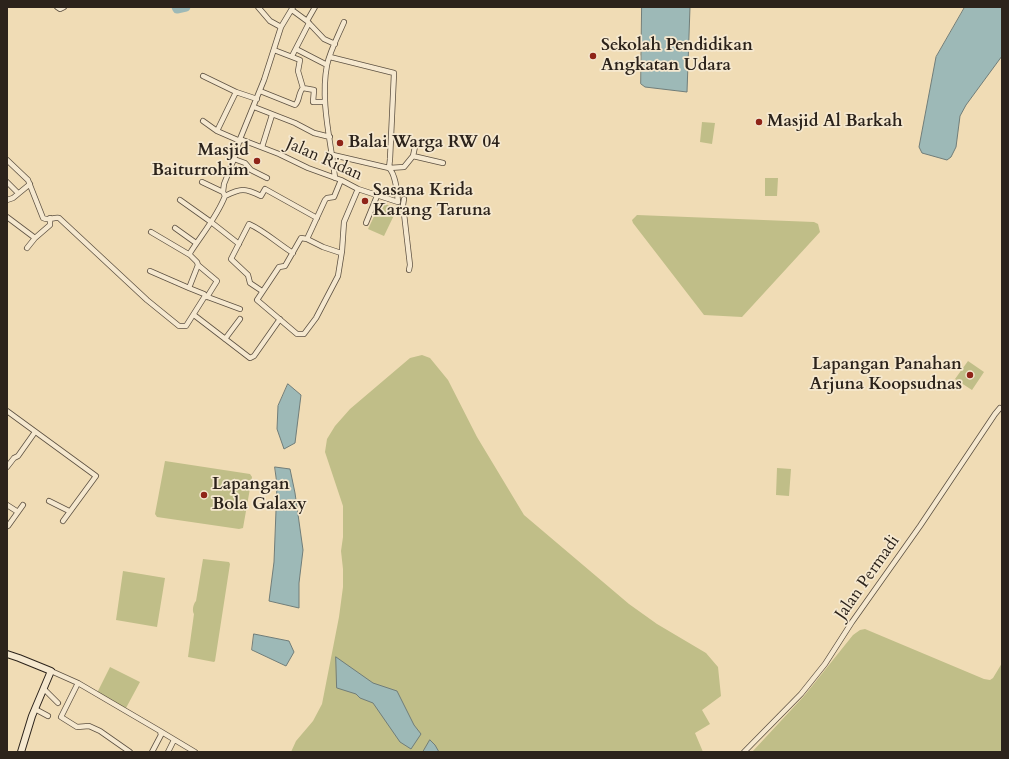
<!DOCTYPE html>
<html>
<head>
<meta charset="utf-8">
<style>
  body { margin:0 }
  #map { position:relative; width:1009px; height:759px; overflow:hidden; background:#f0dcb5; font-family:Cardo,serif }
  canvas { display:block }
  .frame { position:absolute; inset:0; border:8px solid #2c231b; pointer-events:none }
</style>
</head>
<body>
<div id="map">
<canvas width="1009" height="759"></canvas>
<div class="frame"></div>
</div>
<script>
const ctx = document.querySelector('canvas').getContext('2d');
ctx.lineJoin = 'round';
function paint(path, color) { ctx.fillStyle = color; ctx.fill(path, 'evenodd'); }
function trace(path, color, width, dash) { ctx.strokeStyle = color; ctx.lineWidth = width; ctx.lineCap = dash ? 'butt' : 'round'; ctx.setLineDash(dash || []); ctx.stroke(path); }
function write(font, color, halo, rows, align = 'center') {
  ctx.font = font + ' Cardo,serif'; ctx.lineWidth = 3.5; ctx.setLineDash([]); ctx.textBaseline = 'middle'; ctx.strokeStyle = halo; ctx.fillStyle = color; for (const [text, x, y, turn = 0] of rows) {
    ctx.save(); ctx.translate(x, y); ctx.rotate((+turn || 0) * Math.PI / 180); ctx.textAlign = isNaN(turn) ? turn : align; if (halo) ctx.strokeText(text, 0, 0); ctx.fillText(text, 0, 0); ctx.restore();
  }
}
paint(new Path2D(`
  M702,122l13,1 -3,21 -12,-2z
  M765,178h13l-1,18h-12z
  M381,202l16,7 -13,27 -16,-7z
  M637,215l177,7 4,2 2,8 -78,85 -38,-2 -71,-92 -1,-3z
  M422,355l8,3 18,22 29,57 47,78 105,89 28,20 49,29 12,14 3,29 -19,14 8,14 -15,9 8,19h-412l5,-11 17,-20 9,-17 17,-87 4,-30v-18l-2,-18 2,-14v-31l-18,-54 2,-13 8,-13 15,-17 60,-51z
  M968,361l16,11 -12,18 -17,-11z
  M165,461l85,13 2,3 -9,51 -4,1 -82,-12 -2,-3z
  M777,468l14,1 -2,27 -13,-1z
  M203,559l26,3 1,2 -15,97 -1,1 -26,-5 6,-43c-2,-3 -1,-10 2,-13z
  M123,571l42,7 -8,49 -41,-7z
  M865,629l119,50 6,1 3,-2 9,-15v89h-250l52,-56 49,-61 7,-5z
  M110,667l30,15 -14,26 -29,-15z`), '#c0be88');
const water = new Path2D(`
  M642,7h48l-3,85 -42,-5 -4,-3z
  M965,7h37v49l-36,49 -6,11 -4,31 -5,10 -4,3 -25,-7 -3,-6 17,-90z
  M288,384l13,11 -6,48 -11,6 -7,-20 1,-23z
  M275,467l15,2 5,24 8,57 -4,33v25l-30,-7 5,-39 3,-77z
  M254,634l35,7 5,11 -8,14 -34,-16z
  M336,657l37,26 24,8 17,34 7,9 -10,15 -11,-7 -27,-39 -13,-5 -4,-4 -19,-6z
  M430,740l5,5 4,7h-16z`);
paint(water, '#9db9b7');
trace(water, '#707d79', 1);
trace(new Path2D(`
  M176,7l1,2 9,-2`), '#9db9b7', 9);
const street = new Path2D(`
  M57,7l3,2 4,-2
  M258,7l12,14 11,6
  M292,10l15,11 17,18 11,5
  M307,21l8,-14
  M296,49l31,16
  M274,50l26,10 -2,11 5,17
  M292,56l17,-33
  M330,57l64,16 -4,86 -1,9
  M203,76l33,16 21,7
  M303,88l11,2 -1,12h12
  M260,91l35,14c5,-4 3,-12 8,-17
  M254,107l41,16 19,10 16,4
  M203,121l14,10 23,10
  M217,131l19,-39
  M240,139l39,15 29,14 33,12 17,9 40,13c-1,-10 -2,-27 -9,-34
  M262,147l10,-32
  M333,155l56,13 15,-1 9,-11 3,-14
  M413,156l30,7
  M234,159l11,4 6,7 16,8
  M7,160l21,20 15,38c5,3 11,-1 16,0l88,82 32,26h7l19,-30 -1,-2 -15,-6 9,-23 -1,-3 -7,-7v-2c12,-19 27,-36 35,-57l-2,-4 1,-8 10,-25 6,-20 24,-59 17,-53 12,-20
  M335,178c-4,-37 -15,-76 -8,-113 3,-14 11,-29 17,-43
  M341,180l-7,17 -7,1 -2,2 -18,39 -6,-1 -16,28 -6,1 -22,33 40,34h7l12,-16 22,-42 4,-25 2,-29 14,-33
  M7,182l11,11
  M202,182l21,10
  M225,196c16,-8 20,-8 36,0l4,-7 52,29
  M404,199l-1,6 7,60 -1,5
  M7,200l6,-2 17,-14
  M180,200l31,22 28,22
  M7,217l28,21
  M366,223l11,-27
  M175,228l21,15
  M151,232l39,23
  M307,239l16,8 18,6
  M27,248l8,-10 15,-13v-7
  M198,265l19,16 -10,16
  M150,271l39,17
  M262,291l-12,-8 -2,-8 -17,-16 18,-35c16,7 29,20 44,29
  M205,296l35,13
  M194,315l56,43 4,-2 26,-37
  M225,339l15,-20
  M7,411l89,65 -33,45
  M7,467l7,-9 4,-2 17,-24
  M49,501l20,10
  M7,505l11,7
  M7,525l1,1 15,-21
  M51,671l27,12 82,48 1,4 -9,17
  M78,683l-17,34 16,10 12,-1 11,5 30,21
  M44,689l14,14
  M35,709l13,7
  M160,731l35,21
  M168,752l6,-12
  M744,752l57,-58 24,-30 27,-42 68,-96 75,-112 5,-6`);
const secondary = new Path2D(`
  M7,654l12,4 32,13 -19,45 -11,36`);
trace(street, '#5d5142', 6);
trace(secondary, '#2c231b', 8);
trace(street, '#f5e8cf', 4.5);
trace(secondary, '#f5e8cf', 6);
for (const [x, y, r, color] of [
  [593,56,4,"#8f2418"],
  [759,122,4,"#8f2418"],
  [340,143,4,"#8f2418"],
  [257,161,4,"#8f2418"],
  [365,201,4,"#8f2418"],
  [970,375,4,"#8f2418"],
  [204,495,4,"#8f2418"]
]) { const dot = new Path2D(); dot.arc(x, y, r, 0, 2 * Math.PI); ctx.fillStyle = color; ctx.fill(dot); trace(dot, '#f5e8cf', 1.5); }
write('bold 17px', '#2c231b', '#f5e8cf', [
  ["Sekolah Pendidikan",601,46],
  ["Angkatan Udara",601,66],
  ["Masjid Al Barkah",767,122],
  ["Balai Warga RW 04",348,143],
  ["Masjid",249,151,"right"],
  ["Baiturrohim",249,171,"right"],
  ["Sasana Krida",373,191],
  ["Karang Taruna",373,211],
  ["Lapangan Panahan",962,365,"right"],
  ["Arjuna Koopsudnas",962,385,"right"],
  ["Lapangan",212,485],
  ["Bola Galaxy",212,505]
], 'left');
write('17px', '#2c231b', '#f5e8cf', [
  ["Jalan Ridan",324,160,24],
  ["Jalan Permadi",868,578,-55]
]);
</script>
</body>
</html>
